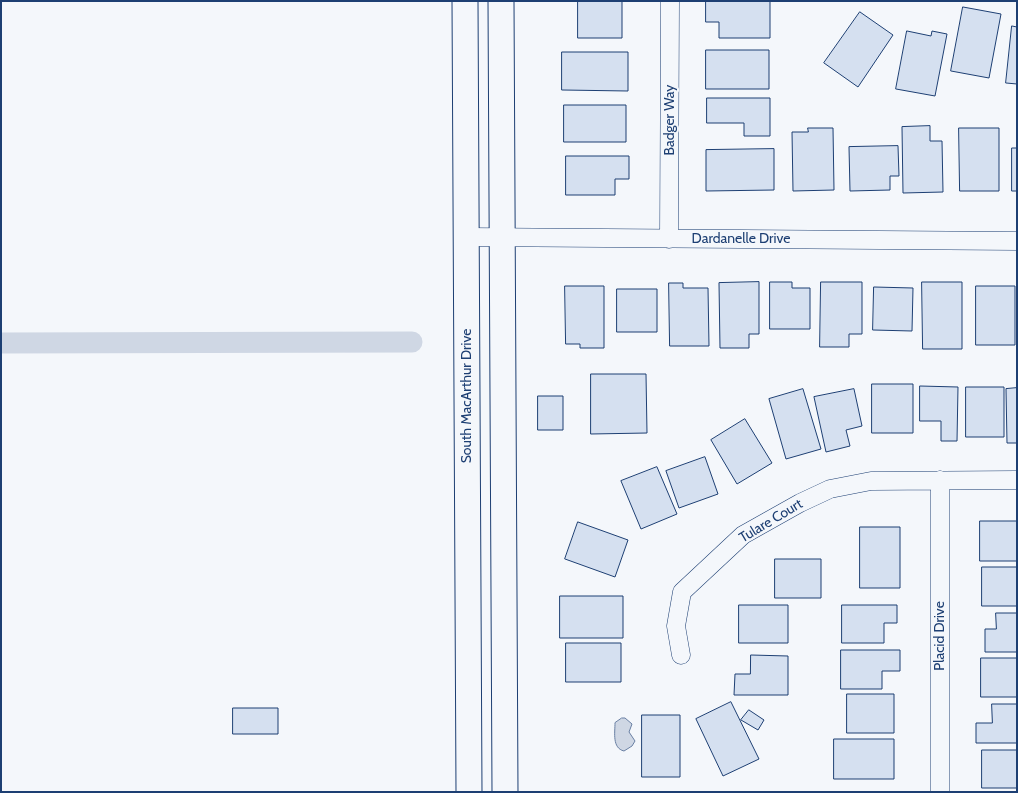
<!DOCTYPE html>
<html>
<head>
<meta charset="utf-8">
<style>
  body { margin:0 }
  #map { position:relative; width:1018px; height:793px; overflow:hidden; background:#f4f7fb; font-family:Cabin,sans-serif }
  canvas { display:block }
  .frame { position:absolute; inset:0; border:2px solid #1d3f73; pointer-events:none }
</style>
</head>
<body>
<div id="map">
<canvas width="1018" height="793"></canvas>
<div class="frame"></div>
</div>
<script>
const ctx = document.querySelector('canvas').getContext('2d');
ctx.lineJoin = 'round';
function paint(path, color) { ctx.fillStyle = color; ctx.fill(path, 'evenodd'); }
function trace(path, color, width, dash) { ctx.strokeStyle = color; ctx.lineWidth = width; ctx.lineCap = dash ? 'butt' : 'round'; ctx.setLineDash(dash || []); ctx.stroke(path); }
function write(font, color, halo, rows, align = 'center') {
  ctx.font = font + ' Cabin,sans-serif'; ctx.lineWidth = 4; ctx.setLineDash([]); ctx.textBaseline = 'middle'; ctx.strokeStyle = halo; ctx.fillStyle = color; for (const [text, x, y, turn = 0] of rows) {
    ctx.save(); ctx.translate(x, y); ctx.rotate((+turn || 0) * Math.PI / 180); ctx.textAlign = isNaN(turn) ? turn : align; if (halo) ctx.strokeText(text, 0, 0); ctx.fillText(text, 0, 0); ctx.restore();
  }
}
const water = new Path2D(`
  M622,718h3l7,6 -3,8 6,9 -3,5 -8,5c-12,-3 -9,-18 -9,-28z`);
paint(water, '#cfd7e4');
trace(water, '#687fa3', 1);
trace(new Path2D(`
  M1,343l411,-1`), '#cfd7e4', 21);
const building = new Path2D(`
  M578,1h44v37h-44z
  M706,1h64v37h-51v-16h-13z
  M963,7l38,7 -12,64 -38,-7z
  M860,12l33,23 -35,52 -34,-24z
  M1012,26l5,1v57l-11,-1z
  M907,31l24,5 1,-5 15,3 -12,62 -39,-7z
  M706,50h63v39h-63z
  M562,52h66v39l-66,-1z
  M707,98h63v38h-26v-13h-37z
  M564,105h62v37h-62z
  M930,126v15h12l1,51 -40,1 -1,-66z
  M808,128h25l1,62 -41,1 -1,-59h16z
  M959,128h40v63h-39z
  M898,146l1,30h-9v14l-40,1 -1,-44z
  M1012,148h5v43h-5z
  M774,149v41l-68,1v-41z
  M566,156h63v23h-14v16h-49z
  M759,282v52h-10v14h-29l-1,-65z
  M770,282h22v6h18v41h-40z
  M821,282h41v52h-13v13h-29z
  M922,282h40v67h-39z
  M669,283h14v5h25l1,58h-39z
  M565,286h39v62h-24v-4h-14z
  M976,286h39v59h-39z
  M874,287l39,1 -1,43 -39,-1z
  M617,289h40v43h-40z
  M591,374h55l1,59 -56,1z
  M872,384h41v49h-41z
  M920,386l38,1 -1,54h-16v-20h-21z
  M966,387h38v50h-38z
  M1017,388v55h-10l-1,-54z
  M803,389l18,60 -35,10 -17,-60z
  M854,389l8,37 -16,4 4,16 -24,6 -12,-55z
  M538,396h25v34h-25z
  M745,419l27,44 -35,21 -26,-44z
  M705,457l13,37 -39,14 -13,-37z
  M657,467l20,47 -36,15 -20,-48z
  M980,521h37v40h-37z
  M578,522l50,18 -13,37 -50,-18z
  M860,527h40v61h-40z
  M775,559h46v39h-46z
  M982,567h35v39h-35z
  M560,596h63v42h-63z
  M739,605h49v38h-49z
  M842,605h55v18h-13v20h-42z
  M996,613h21v39h-32v-23h11z
  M566,643h55v39h-55z
  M841,650h59v21h-18v18h-41z
  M751,655l37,1v39h-54l1,-21h15z
  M981,658h36v39h-36z
  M847,694h47v39h-47z
  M731,702l28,57 -36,17 -27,-57z
  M992,704h25v39h-41v-20h16z
  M233,708h45v26h-45z
  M749,710l15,10 -6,10 -17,-10z
  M642,715h38v62h-38z
  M834,739h60v40h-60z
  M982,750h35v38h-35z`);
paint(building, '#d5e0f0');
trace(building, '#1d3f73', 1);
const minor = new Path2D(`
  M466,237l551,4
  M669,239l1,-238
  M681,655l-5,-29 6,-34 61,-57 57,-32 30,-14 41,-8 146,-1
  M940,792v-312`);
const secondary = new Path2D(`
  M465,1l4,791
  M501,1l4,791`);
trace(minor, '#1d3f73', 19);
trace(secondary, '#1d3f73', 27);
trace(minor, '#f4f7fb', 18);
trace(secondary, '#f4f7fb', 25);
write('14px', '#1d3f73', '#f4f7fb', [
  ["Badger Way",670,120,-90],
  ["Dardanelle Drive",741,239],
  ["South MacArthur Drive",467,396,-90],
  ["Tulare Court",771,521,-31],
  ["Placid Drive",940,636,-90]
]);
</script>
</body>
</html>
